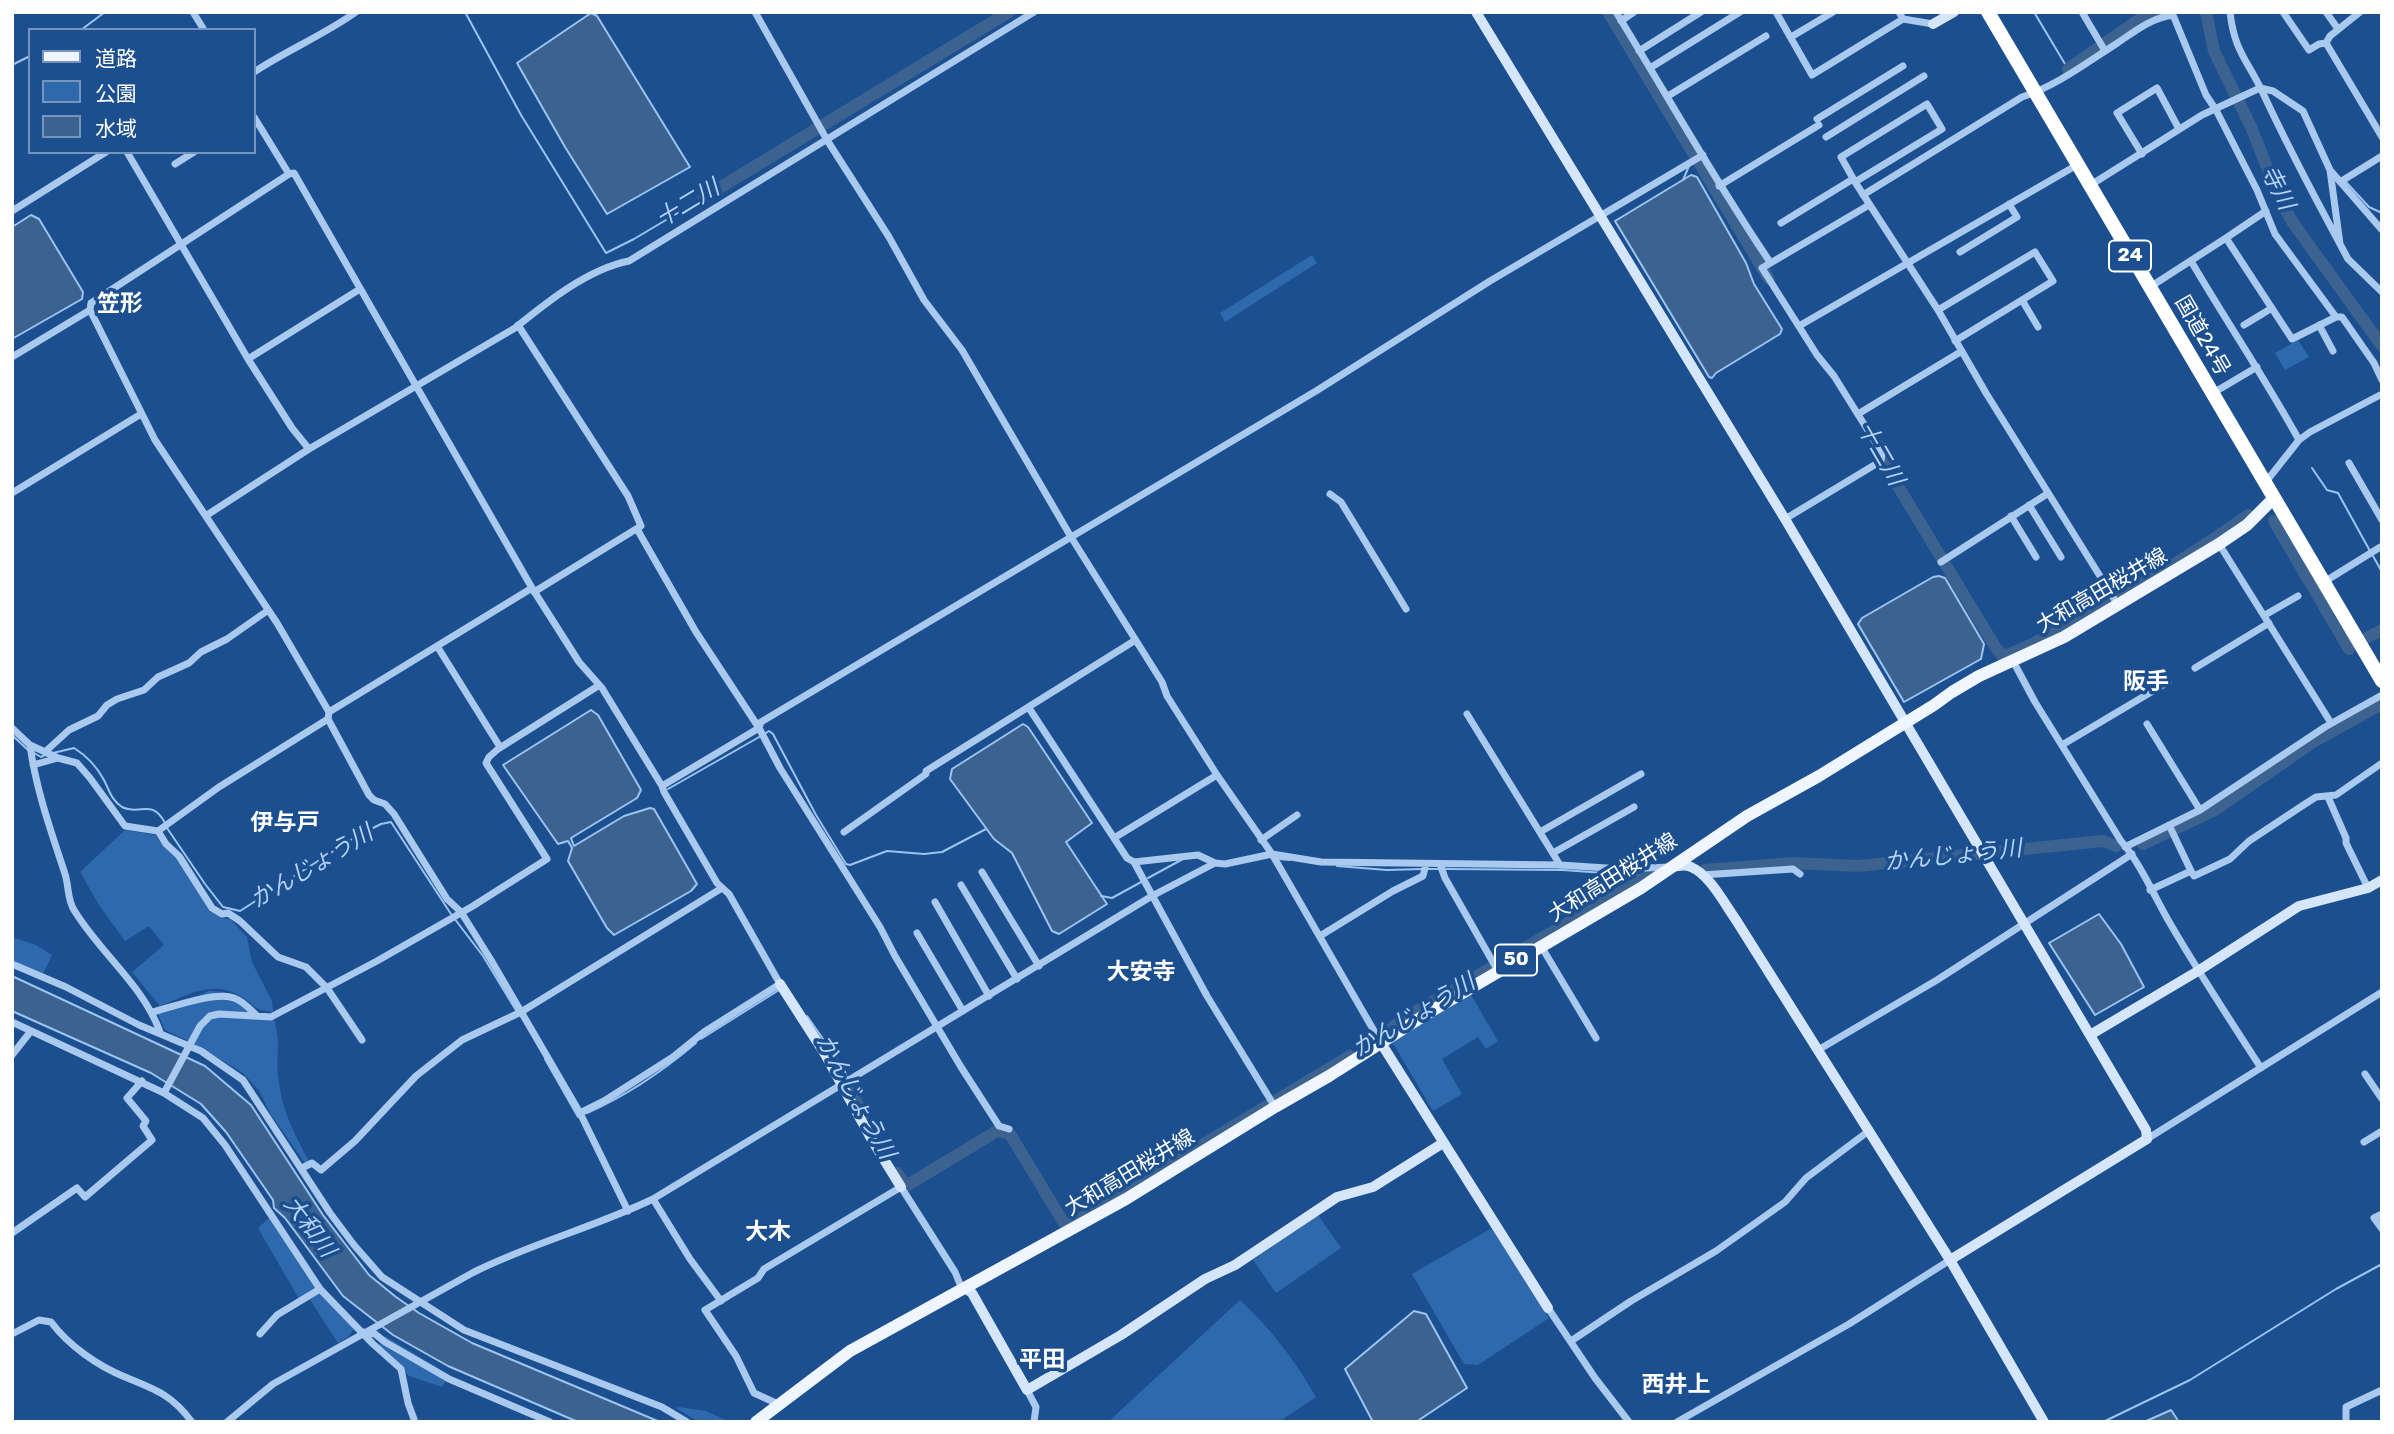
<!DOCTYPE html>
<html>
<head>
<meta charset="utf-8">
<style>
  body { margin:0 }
  #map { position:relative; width:2394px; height:1434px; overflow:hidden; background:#1b4f8f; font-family:Rubik,"Noto Sans JP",sans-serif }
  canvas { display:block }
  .frame { position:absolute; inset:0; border:14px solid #fff; pointer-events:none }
  .legend { position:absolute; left:28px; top:28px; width:228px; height:126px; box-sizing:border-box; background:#1b4f8f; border:2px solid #7695bc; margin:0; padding:9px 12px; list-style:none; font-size:21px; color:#fff }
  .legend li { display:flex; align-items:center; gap:14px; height:35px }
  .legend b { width:35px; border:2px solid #7695bc }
</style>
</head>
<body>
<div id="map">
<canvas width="2394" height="1434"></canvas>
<div class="frame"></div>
<ul class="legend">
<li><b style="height:9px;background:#f0f6ff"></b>道路</li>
<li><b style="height:19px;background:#2e69ad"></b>公園</li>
<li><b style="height:19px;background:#3c6290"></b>水域</li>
</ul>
</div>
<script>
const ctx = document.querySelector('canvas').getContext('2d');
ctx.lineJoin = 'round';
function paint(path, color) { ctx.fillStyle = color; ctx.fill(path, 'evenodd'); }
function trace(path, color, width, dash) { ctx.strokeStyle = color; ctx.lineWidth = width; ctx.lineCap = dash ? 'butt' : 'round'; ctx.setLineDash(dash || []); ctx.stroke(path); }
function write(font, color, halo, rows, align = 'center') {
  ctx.font = font + ' Rubik,"Noto Sans JP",sans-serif'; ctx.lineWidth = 7; ctx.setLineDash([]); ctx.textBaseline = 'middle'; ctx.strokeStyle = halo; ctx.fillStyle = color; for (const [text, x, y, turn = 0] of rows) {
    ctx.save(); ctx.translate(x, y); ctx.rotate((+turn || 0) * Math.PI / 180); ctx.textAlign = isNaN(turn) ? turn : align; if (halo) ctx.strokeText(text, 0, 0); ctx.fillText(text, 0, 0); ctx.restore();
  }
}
paint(new Path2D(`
  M1312,255l5,8 -92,59 -5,-9z
  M2298,340l11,17 -24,13 -10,-17z
  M125,830l30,5 12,15 12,10 29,49 15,9 7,1 17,18 5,25 20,39 1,11c-22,-3 -16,-6 -33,-16 -27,-17 -54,0 -80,10l-28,-34 32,-27 -15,-19 -24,15 -26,-36 -19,-33z
  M12,937l24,8 16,10 -9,19 -31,-14z
  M209,991l17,1 29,20 19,8c7,21 2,34 4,55 3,34 16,58 32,88l-4,2 -36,-52 -10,-21 -17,-19 -48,-29 -30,-14 -8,-18z
  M1470,993l28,48 -12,8 -8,-12 -36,22 20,35 -29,17 -42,-71z
  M1318,1215l23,33 -65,45 -23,-33z
  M269,1218l49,71 -19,10 -41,-71z
  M1492,1228l57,90 -71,47 -14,-1 -52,-90z
  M320,1290l34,39 -6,8 -10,6 -29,-45z
  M1240,1300c32,30 54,59 76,97l-37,25h-171z
  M385,1336l65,39 -8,12 -33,-11 -31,-30z
  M679,1407l27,4 24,11h-31l-23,-14z`), '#2e69ad');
const water = new Path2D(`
  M591,13l6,3 93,151 -83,47 -42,-67 -48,-84z
  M1691,175l6,2 49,86 8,21 28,45 -2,5 -64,39 -4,5 -3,-1 -94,-156z
  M31,215l8,4 44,73 -1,7 -70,40v-112z
  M1939,576l6,2 39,66 -3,15 -77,43 -46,-78 4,-6 71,-41z
  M591,710l7,5 43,75 -4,8 -66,40 3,8 50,-30 26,-8 4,1 43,75 -6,7 -77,44 -7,-7 -39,-67 4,-13 -4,-7 -10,3 -55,-79z
  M1023,724l5,3 64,96 -26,19 41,62 -48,30 -7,-3 -40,-78 -18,-14 -44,-60 2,-10z
  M2099,914l22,30 23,43 -49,28 -46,-72z
  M12,976l193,90 46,39 72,110 46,60 27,22 23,16 53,30 188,79h-82l-130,-56 -55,-31 -50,-39 -58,-78 -11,-10 -1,-8 -47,-68 -25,-28 -50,-31 -139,-62z
  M1414,1311l12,3 41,74 -51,34h-43l-28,-53z
  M2171,1410l8,12h-35z`);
paint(water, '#3c6290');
trace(water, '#9cc4f0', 2);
trace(new Path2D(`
  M465,12l56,103 85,138 28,-14 69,-41
  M2034,12l34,57
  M81,30l24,-18
  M12,65l18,-9
  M1683,180l6,-14
  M2346,182l23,25 13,6
  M2312,468l15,22 11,3 32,58
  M2373,556l9,16
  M766,733l3,-2 4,3 43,81 30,49 4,1 37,-14 37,3 18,-2 44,-23
  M12,735l17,16
  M34,753l7,4 4,-2
  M53,753l21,-5c13,8 23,19 30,32 5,10 8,21 18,27 18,9 30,-9 43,16
  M668,789l93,-53
  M167,828l38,56 18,23 17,4 117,-75 24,-12 10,-2 60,92
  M1278,859l12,1
  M1337,866l50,4 35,-1
  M1428,869h12
  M1446,869l117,1 83,6
  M1148,878l35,-19
  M1101,896l11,2 31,-17
  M454,918l29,38 34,56
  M807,1016l37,53 3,9
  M701,1039l78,-49
  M545,1059l33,58
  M849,1083l2,7
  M587,1113c39,-17 77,-43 109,-70
  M2103,1422l87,-42 146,-91 46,-25`), '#9cc4f0', 2);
trace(new Path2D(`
  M1608,12l161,267
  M2206,12l8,39 37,76 29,73 13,23 89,123
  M2068,69l72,-50 14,-7
  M703,198l306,-186
  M1879,446l8,22 109,180 7,8c25,-8 48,-22 72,-35 59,-32 119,-67 173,-106
  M2274,521l75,128
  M2368,637l14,-7
  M2143,844l72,-34 98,-68 69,-38
  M1705,870l88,-7 65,3 245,-25 13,5
  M1372,1043l33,-25 245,-143
  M851,1090l12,25
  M897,1173l9,13 91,-55 13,3 55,91 13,-5 272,-164`), '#3c6290', 12);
trace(new Path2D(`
  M193,12l11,18
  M755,12l72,128 62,97 35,63 38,50 109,187 91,145 5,14 50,79 55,79 109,189
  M1616,12c51,83 99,169 154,250
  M1776,12l36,63 91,-56
  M1899,12l4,7 30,5
  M2082,12l23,39
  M2230,12c4,38 17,48 32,79 24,52 51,103 78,153l8,15 34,33
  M2283,12l26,38 10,-6 7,-1
  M2326,12l12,17
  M2360,12l-30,24 -4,7 56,94
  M1621,21l13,-9
  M1791,37l42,-25
  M1639,51l62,-39
  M1650,68l90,-56
  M254,72c33,-22 70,-37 102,-60
  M1668,96l98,-60
  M1927,104l15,25 -87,53 -14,-25z
  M254,117l35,57 5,-1 238,415 47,74 23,26 60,98 2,6 53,91 12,11 51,90 -76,48 -31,25 -69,44 -24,12
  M1817,119l86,-53
  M1826,137l98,-61
  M127,152l121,207 112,-70
  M2142,154l-25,-41 40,-25 22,41
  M175,164l19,-12
  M2330,170l52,60
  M1855,182l83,128 48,83 132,212
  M2340,182l42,-26
  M1719,186l100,-61
  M2089,186l113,-71 58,-27 13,3 30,20 27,59 10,74
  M1863,195l159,-98c34,-11 64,-34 94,-53 19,-13 35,-26 57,-29l33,80 10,15 41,80 18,44 61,83 -44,22 -66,-101 -76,49
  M12,211l94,-59
  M1781,223l72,-44
  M2226,238l40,-27
  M1960,252l57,-35 -8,-13
  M2191,261c35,60 74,117 108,179
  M2022,300l16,27
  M90,310l65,130 122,183 52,89 -1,7 41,76 5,5 11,4 9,10 53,85 14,13 30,48 89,153 48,98
  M1938,310l97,-58 18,29 -98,60
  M2336,317h6l32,46 8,17
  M518,325l110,171 13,30 -107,66
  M2244,325l28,-17
  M2319,325l14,26
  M1799,326l278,-161
  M12,357l78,-47 1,-7 198,-129
  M248,359l44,69 17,21
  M2213,393l44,-26
  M1858,414l104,-63
  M2349,463l33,57
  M2265,483l34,-43 11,-8 72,-38
  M12,493l129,-79
  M1330,494l11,8 65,107
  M2029,505l32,52
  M207,515l102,-66 206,-121c32,-26 73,-59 114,-67l405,-249
  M2011,516l25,41
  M1785,519l96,-58 1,-8 -48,-77 -17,-21 -55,-87 107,-63
  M637,529l59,103 63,96 21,40 100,159 15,29 66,111 38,59 10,3
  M2219,544l112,179
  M1941,562l106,-68
  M2324,582l58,-36
  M2265,615l33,-19
  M437,646l63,101
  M2013,661l22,41 86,139c20,23 34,57 50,84 28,48 59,95 90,143
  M2195,668l74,-45
  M1029,708l98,150 7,4 73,134 68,111
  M329,712l203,-124
  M1467,714l93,151
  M2147,724l53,86
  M12,728l18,17 28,13
  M30,745c6,45 21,86 35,129 4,12 2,25 9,36 26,43 69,75 86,122
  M2062,745l106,-63
  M46,751l23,-21 29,-14 9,-11 10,-6 27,-9 14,-13 31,-14 12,-11 26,-13 40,-28
  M33,765l25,-7 19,5 13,15 35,48 33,5 61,-44 109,-68
  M662,786l97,-58 2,-6 555,-331 174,-110 213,-126
  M2328,797l18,41v5l22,45
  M2169,825l22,46
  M158,831l8,13 13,12 33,52 10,6 6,-1 12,8 38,36 28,10 21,21 35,52
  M844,832l82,-58v-3l208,-130
  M1540,832l101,-58
  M1114,838l103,-63
  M1261,840l36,-25
  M2125,847l75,-37 125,-83 57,-32
  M1553,853l81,-46
  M1134,862l64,-7 17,8 10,1 47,-10 49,8 239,3 62,4 48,-2
  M1440,864l5,14 53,93
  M982,872l57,94
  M1702,875l91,-6 7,5
  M961,885l56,94
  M2150,890l41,-19 3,5 36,-17 19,-18 56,-37 11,-7 20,-2 46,-32
  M935,902l54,94
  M917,933l46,78
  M1320,936l73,-45 30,-15 3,-12
  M1541,946l55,92
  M12,964l54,23 73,38 62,26 42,29 87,133 24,32 28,32 82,53 198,77 25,15
  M153,1012c19,-5 63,-21 81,-14 9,3 16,11 22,17
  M12,1022l152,71 39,25 22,27 95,144 53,55 28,25 7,34 7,19
  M1818,1050l119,-70 195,-126
  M12,1055l19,-24
  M2365,1074l17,25
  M164,1093l36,-67 10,-10 9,-2 52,3 106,-56 96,-55 74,-47 -61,-96 3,-6 9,-8 100,-63
  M2147,1139l235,-147
  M2364,1142l18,-11
  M302,1168l10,-5 9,7 34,-29 61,-65 46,-36 59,-28 201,-124
  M653,1199l37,60 31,42
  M2382,1214l-8,4 8,11
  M12,1233l65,-45 8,9 67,-57 -9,-14 3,-5 -19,-23 15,-17
  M1548,1308l47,70 34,44
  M364,1332l11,2 10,8 64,37 101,43
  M12,1334l27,-14 12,2c18,24 47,44 74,55 30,12 47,18 67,45
  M260,1334l17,-19 43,-26
  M1571,1341l60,-40 85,-50 69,-49 21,-24 64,-48
  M1027,1390l9,17 -2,15
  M778,1404l-24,-11 -18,-37 -31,-46 53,-32 6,-9 137,-82 54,85 7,17
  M227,1422l46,-38 201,-112c58,-29 121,-45 179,-73l499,-303 63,-33
  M1677,1422l172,-98 101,-64
  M2346,1422v-15l36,-17`), '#a9c9ee', 7);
trace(new Path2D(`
  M1476,12l309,507 361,611 1,9 -197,121
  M1933,24l21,-12
  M1673,867c6,-1 12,-3 18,0 19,8 33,36 45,53l214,340 94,162
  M780,984l45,70 47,86 29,47
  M2090,1035l108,-64 101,-65 69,-18 14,-8
  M1381,1043l167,265
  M965,1288l7,5 55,97 94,-55 84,-56 30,-14 102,-68 36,-10 70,-44`), '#d6e6fa', 10);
trace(new Path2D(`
  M756,1422l94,-71 276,-152 149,-92 54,-31 99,-63 213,-125 106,-72 72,-40 115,-71 18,-13 27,-16 85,-39 155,-93 28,-19 27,-27`), '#f0f6ff', 12);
trace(new Path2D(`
  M1988,12l394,669`), '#fff', 14);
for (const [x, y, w] of [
  [2130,256,42],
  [1516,960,42]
]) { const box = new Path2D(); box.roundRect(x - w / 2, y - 15.5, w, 31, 5); ctx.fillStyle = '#1b4f8f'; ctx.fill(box); trace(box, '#fff', 2); }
write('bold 19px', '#fff', null, [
  ["24",2130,256],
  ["50",1516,960]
]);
write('21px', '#fff', '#1b4f8f', [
  ["国道24号",2202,336,60],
  ["大和高田桜井線",2102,591,-30],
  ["大和高田桜井線",1613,878,-32],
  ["大和高田桜井線",1130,1173,-31]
]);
write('italic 23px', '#b5d3f5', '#1b4f8f', [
  ["寺川",2277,188,63],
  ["十二川",688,204,-31],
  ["十二川",1880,454,60],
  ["かんじょう川",1953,856,-6],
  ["かんじょう川",312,867,-31],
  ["かんじょう川",1414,1016,-31],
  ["かんじょう川",855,1097,61],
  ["大和川",309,1227,53]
]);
write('bold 23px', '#fff', '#1b4f8f', [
  ["笠形",120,304],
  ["阪手",2146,682],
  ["伊与戸",285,823],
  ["大安寺",1141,972],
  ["大木",768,1232],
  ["平田",1042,1360],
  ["西井上",1676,1385]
]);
</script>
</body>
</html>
